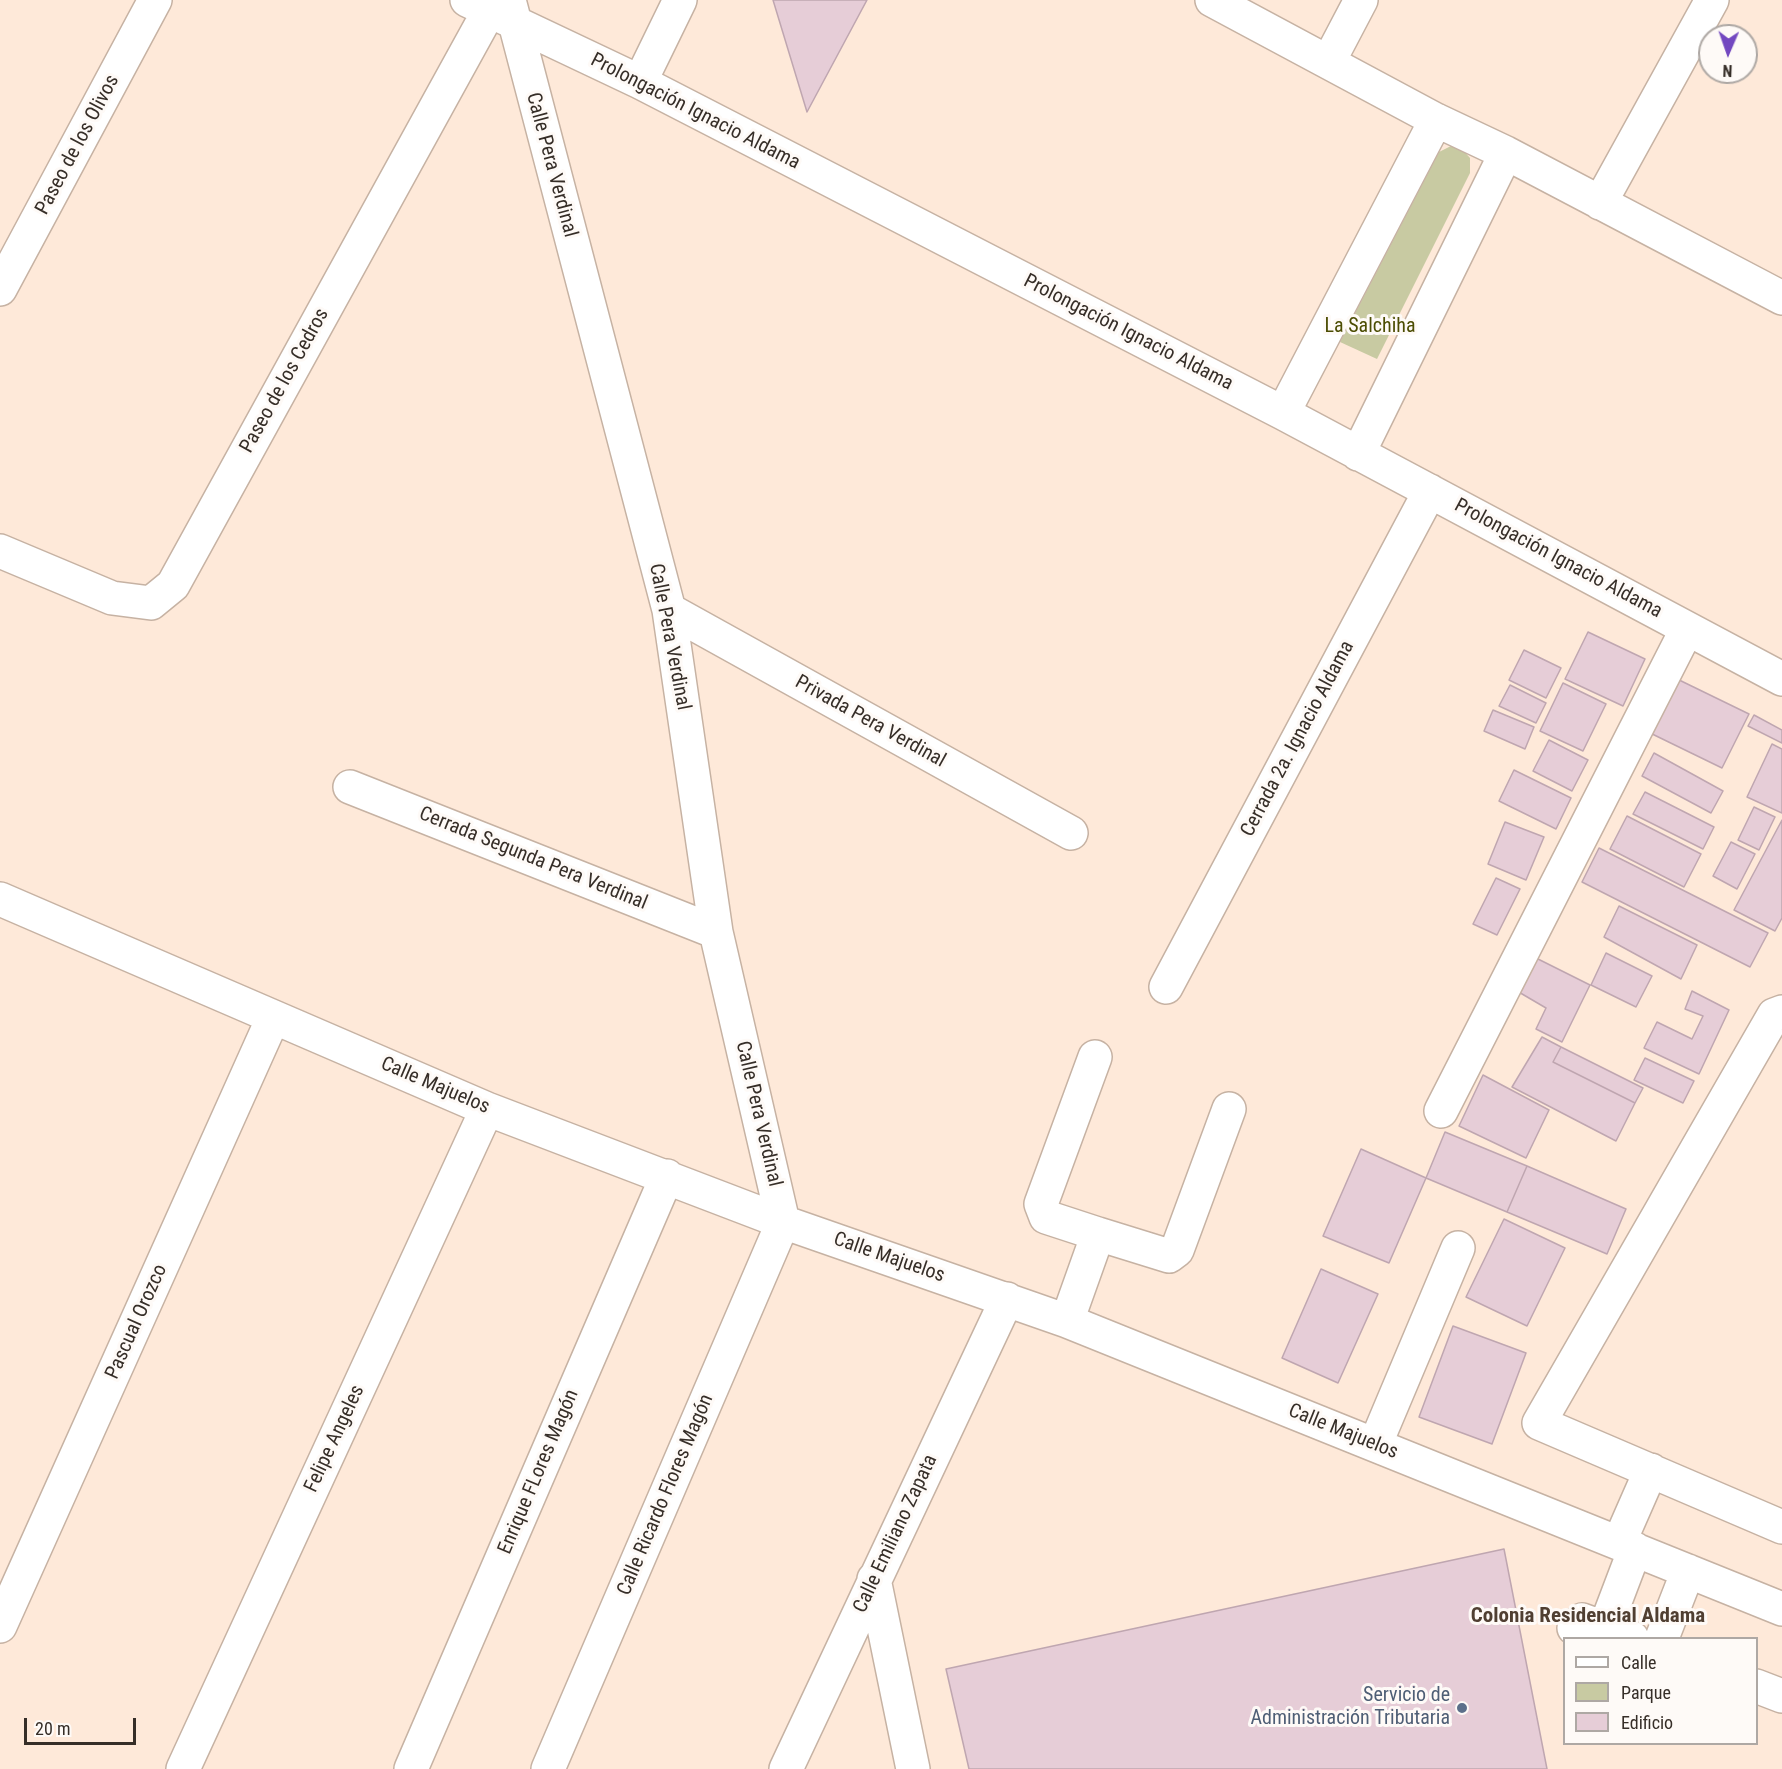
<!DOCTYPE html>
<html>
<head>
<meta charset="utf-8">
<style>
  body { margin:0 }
  #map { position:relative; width:1782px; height:1769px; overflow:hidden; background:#fee9d9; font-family:"Roboto Condensed",sans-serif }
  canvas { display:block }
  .legend { position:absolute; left:1563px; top:1637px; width:195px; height:108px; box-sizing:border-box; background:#fefaf7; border:2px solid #aea8a4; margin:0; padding:8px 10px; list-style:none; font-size:18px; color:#362e28 }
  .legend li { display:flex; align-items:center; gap:12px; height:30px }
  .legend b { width:30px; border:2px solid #aea8a4 }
  .north { position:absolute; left:1698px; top:24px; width:60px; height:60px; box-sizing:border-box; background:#fefaf7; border:2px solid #aea8a4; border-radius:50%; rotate:182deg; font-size:16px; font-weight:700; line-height:24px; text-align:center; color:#362e28 }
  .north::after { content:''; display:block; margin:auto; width:21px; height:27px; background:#7348c0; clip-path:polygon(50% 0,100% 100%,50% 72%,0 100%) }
  .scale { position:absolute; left:24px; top:1718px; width:112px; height:27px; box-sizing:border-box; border:3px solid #362e28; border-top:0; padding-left:8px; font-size:18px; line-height:21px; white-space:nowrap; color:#362e28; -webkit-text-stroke:4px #fefaf7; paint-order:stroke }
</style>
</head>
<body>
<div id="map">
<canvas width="1782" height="1769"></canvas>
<ul class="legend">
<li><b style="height:8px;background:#fff"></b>Calle</li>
<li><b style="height:16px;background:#c8caa2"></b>Parque</li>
<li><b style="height:16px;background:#e6cdd7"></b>Edificio</li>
</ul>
<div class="north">N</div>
<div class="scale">20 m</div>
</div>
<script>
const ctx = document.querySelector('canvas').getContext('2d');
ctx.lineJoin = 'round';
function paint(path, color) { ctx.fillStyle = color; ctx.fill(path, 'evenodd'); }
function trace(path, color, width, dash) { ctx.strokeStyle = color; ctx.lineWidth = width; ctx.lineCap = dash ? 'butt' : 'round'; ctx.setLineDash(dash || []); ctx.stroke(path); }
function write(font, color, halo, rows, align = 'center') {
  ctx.font = font + ' "Roboto Condensed",sans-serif'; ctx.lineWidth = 6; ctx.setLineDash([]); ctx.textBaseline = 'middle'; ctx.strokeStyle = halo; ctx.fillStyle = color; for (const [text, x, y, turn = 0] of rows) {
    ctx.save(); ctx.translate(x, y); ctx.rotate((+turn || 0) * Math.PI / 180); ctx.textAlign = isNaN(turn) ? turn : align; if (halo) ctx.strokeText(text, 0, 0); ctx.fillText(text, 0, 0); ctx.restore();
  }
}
paint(new Path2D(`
  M1451,146l11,3 8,9v15l-93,186 -37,-17 99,-190z`), '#c8caa2');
const building = new Path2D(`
  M773,0h94l-60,112z
  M1588,632l57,27 -22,47 -58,-27z
  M1524,650l37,18 -15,30 -37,-18z
  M1673,677l76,37 -27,54 -76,-37z
  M1563,683l43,21 -23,47 -43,-20z
  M1510,685l36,18 -10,20 -37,-17z
  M1493,710l41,17 -9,22 -41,-18z
  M1754,715l28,15v13l-34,-17z
  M1549,740l39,20 -16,31 -39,-20z
  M1772,744l10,5v64l-35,-16z
  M1654,753l69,38 -12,22 -69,-37z
  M1514,770l57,28 -15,31 -57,-28z
  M1645,792l69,35 -11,22 -70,-35z
  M1754,807l21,10 -16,33 -21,-10z
  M1627,816l74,38 -17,33 -74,-38z
  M1782,820v98l-7,13 -41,-21z
  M1505,822l39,15 -18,43 -38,-16z
  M1731,842l24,12 -18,35 -24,-13z
  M1599,848l169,85 -18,34 -168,-85z
  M1496,878l24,11 -23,46 -24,-11z
  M1619,906l78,39 -16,34 -77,-42z
  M1606,953l46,23 -16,31 -45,-22z
  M1532,956l58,29 -28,57 -26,-13 10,-21 -29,-17z
  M1692,991l37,19 -30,64 -55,-26 13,-26 35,17 11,-23 -18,-7z
  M1542,1037l19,10 -8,15 82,41 -19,38 -104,-54z
  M1561,1047l82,41 -8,15 -82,-41z
  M1645,1058l49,23 -11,22 -49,-23z
  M1483,1075l66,35 -23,48 -67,-32z
  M1445,1132l82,34 -20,46 -81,-34z
  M1361,1149l65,29 -37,85 -66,-27z
  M1527,1166l99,43 -19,45 -100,-42z
  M1504,1219l61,29 -38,78 -61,-29z
  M1321,1269l57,25 -40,89 -56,-25z
  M1453,1326l73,27 -34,91 -73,-27z
  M1504,1549l43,220h-578l-23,-100z`);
paint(building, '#e6cdd7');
trace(building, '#bfa6b0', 1.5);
const minor = new Path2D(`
  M467,0l173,82 643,331 499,266
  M509,0l160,610 47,322 67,290 -235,547
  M1212,0l224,120 70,33 276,145
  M1329,61l32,-61
  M640,82l40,-82
  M1600,203l112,-203
  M0,289l155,-289
  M1283,413l153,-293
  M1358,454l148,-301
  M0,551l112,47 39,5 22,-18 316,-574
  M669,610l402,223
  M350,787l366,145
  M0,899l487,210 296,113 284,99 715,288
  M1166,987l264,-496
  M1782,1012l-8,3 -235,408 243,104
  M1441,1111l246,-482
  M1098,1234l71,22 8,-6 52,-141
  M1067,1321l31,-87 -52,-17 -5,-13 54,-147
  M1375,1445l83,-197
  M1619,1543l32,-73
  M874,1579l39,190
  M0,1626l273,-608
  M1574,1628l8,-8 50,18
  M1605,1628l30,-79
  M1662,1638l26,-67
  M1756,1686l26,10
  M183,1769l304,-660
  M411,1769l256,-593
  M786,1769l221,-470`);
trace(minor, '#c6b2a3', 36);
trace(minor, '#fff', 33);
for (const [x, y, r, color] of [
  [1462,1708,6,"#5c6f8a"]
]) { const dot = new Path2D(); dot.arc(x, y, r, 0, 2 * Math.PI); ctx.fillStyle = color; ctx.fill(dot); trace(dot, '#fefaf7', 2); }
write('20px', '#362e28', '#fefaf7', [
  ["Prolongación Ignacio Aldama",695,112,27],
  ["Paseo de los Olivos",78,145,-62],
  ["Calle Pera Verdinal",551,165,75],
  ["Prolongación Ignacio Aldama",1128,333,27],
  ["Paseo de los Cedros",285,381,-61],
  ["Prolongación Ignacio Aldama",1558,559,28],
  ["Calle Pera Verdinal",669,637,79],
  ["Privada Pera Verdinal",870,722,29],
  ["Cerrada 2a. Ignacio Aldama",1298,739,-62],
  ["Cerrada Segunda Pera Verdinal",533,859,22],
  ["Calle Majuelos",435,1086,23],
  ["Calle Pera Verdinal",758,1114,77],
  ["Calle Majuelos",889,1258,19],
  ["Pascual Orozco",137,1322,-66],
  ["Calle Majuelos",1343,1432,22],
  ["Felipe Angeles",335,1439,-65],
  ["Enrique FLores Magón",539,1472,-67],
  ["Calle Ricardo Flores Magón",666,1495,-67],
  ["Calle Emiliano Zapata",896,1534,-65]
]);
write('20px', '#4c4d03', '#fefaf7', [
  ["La Salchiha",1370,327]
]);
write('20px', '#4e5e75', '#fefaf7', [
  ["Servicio de",1450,1696],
  ["Administración Tributaria",1450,1719]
], 'right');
write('bold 21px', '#503f32', '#fefaf7', [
  ["Colonia Residencial Aldama",1588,1617]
]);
</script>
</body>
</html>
